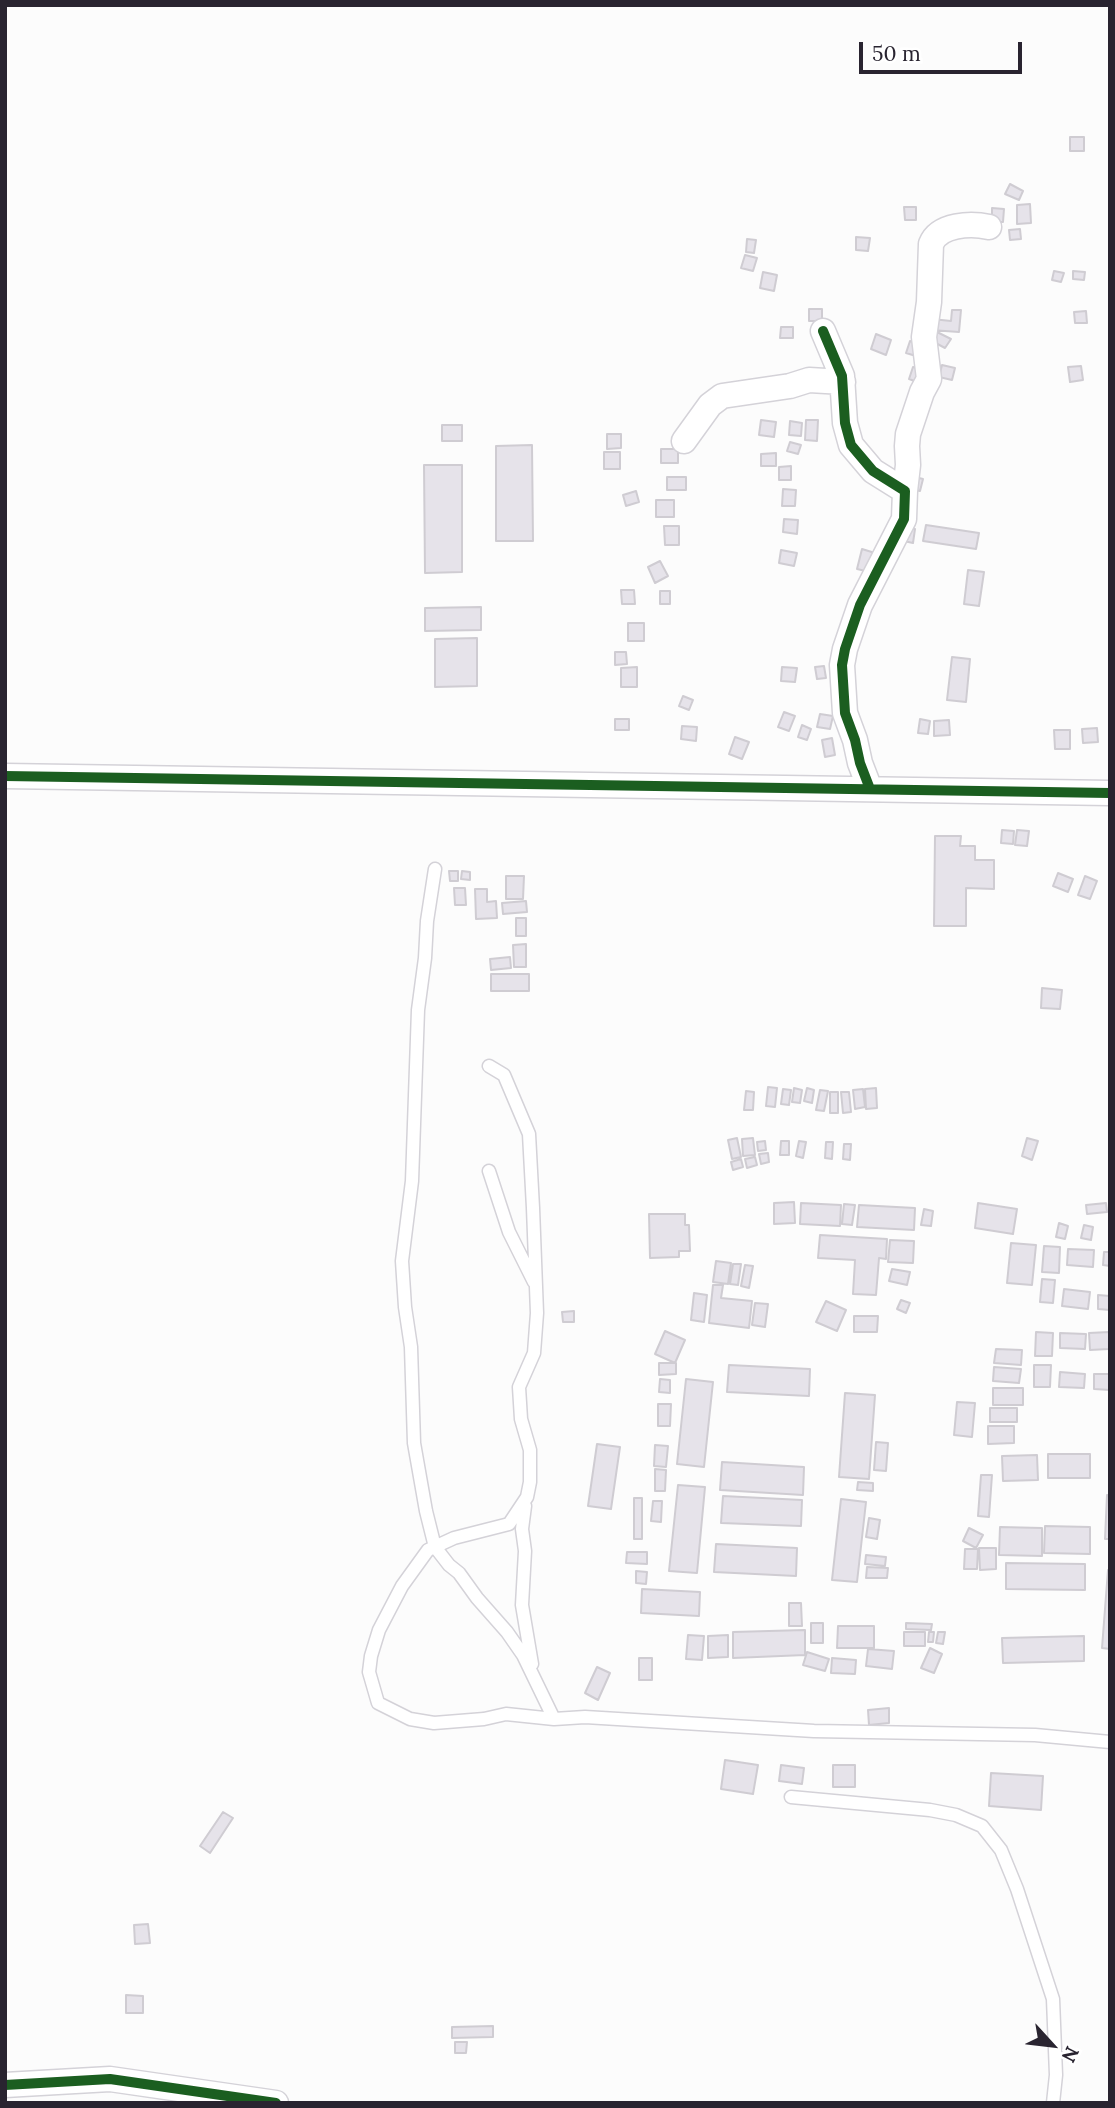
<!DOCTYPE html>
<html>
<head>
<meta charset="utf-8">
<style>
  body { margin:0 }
  #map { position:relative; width:1115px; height:2108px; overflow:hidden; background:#fcfcfc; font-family:Lora,serif }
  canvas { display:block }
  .frame { position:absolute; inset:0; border:7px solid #292430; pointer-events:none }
  .north { position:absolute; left:1017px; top:2010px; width:70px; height:70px; -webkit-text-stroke:5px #fff; paint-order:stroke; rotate:117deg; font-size:19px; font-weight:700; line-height:28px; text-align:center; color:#292430 }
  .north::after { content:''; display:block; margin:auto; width:24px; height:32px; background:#292430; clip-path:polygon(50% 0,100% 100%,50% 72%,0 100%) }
  .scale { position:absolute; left:859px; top:42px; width:163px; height:32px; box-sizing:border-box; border:4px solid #292430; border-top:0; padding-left:9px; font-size:21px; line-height:24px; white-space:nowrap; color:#292430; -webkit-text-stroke:5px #fff; paint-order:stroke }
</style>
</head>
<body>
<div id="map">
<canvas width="1115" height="2108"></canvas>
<div class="frame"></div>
<div class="north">N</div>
<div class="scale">50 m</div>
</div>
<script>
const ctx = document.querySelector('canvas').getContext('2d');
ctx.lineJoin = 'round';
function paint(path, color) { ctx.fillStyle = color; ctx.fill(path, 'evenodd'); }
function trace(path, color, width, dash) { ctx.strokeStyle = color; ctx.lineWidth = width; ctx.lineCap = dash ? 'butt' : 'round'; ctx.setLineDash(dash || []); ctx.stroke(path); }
const building = new Path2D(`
  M1070,137h14v14h-14z
  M1010,184l13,7 -4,9 -14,-6z
  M1030,204l1,19 -14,1v-19z
  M904,207h12v13h-11z
  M992,208l12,1 -1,13h-11z
  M1020,229l1,10 -11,1 -1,-10z
  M856,237l14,1 -2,13 -12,-1z
  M747,239l9,1 -2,13 -8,-1z
  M745,255l12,3 -4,13 -12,-3z
  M1054,271l10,2 -3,9 -9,-2z
  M1073,271l12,1 -1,8 -11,-1z
  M763,272l14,3 -3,16 -14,-3z
  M809,309h13v12h-13z
  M952,310h9l-2,22 -28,-2 1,-11 19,2z
  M1086,311l1,12h-12l-1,-11z
  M781,327h12v11h-13z
  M935,331l16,8 -6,9 -15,-8z
  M876,334l15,6 -5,15 -15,-6z
  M910,341l10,3 -4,12 -10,-3z
  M942,365l13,3 -3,12 -13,-3z
  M1081,366l2,14 -13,2 -2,-15z
  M913,367l11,3 -4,13 -11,-4z
  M761,420l15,2 -2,15 -15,-2z
  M806,420h12l-1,21 -12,-1z
  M790,421l12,2 -1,13 -12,-1z
  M442,425h20v16h-20z
  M607,434h14v14l-14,1z
  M790,442l11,3 -3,9 -11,-3z
  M532,445l1,96h-37v-95z
  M661,449h17v14h-17z
  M604,452h16v17h-16z
  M776,453v13h-15v-12z
  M424,465h38v107l-37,1z
  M791,466v14h-12v-13z
  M911,476l12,3 -3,12 -13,-2z
  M667,477h19v13h-19z
  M783,489l13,1 -1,16h-13z
  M636,491l3,11 -13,4 -3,-11z
  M656,500h18v17h-18z
  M784,519l14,1 -1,14 -14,-2z
  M926,525l53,8 -3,16 -53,-8z
  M664,526h15v19h-14z
  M901,527l14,2 -2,14 -14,-3z
  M862,549l13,4 -5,19 -13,-3z
  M781,550l16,3 -3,13 -15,-3z
  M660,561l8,15 -13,7 -7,-16z
  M968,570l16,2 -5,34 -15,-2z
  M621,590h13l1,14h-13z
  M660,591h10v13h-10z
  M481,607v23l-56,1v-23z
  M628,623h16v18h-16z
  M477,638v48l-42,1v-48z
  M615,652h11l1,12 -12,1z
  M952,657l18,2 -4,43 -19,-2z
  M824,666l2,12 -9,1 -2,-12z
  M637,667v20h-16v-19z
  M782,667l15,1 -2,14 -14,-1z
  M683,696l10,4 -4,10 -10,-4z
  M784,712l11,4 -6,15 -11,-4z
  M820,714l13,2 -3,13 -13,-2z
  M615,719h14v11h-14z
  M920,719l10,2 -2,13 -10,-1z
  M949,720l1,15 -16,1v-15z
  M802,725l9,4 -4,11 -9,-3z
  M682,726l15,1 -1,14 -15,-2z
  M1097,728l1,14 -15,1 -1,-14z
  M1054,730h16v19h-15z
  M735,737l14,5 -7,17 -13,-5z
  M832,738l3,17 -10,2 -3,-17z
  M1002,830l12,1 -1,13 -12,-1z
  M1017,830l12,1 -2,15 -12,-1z
  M935,836h26l-1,10h15v14h19v29l-28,-1v38h-32z
  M449,871h9v10h-8z
  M462,871l8,1v8l-9,-1z
  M1058,873l15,6 -5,13 -15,-6z
  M506,876h18l-1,23h-17z
  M1085,876l12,5 -7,18 -12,-4z
  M454,888h11l1,17h-11z
  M475,889h12v13l9,-1 1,17 -21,1z
  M526,901l1,11 -24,2 -1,-11z
  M516,918h10v18h-10z
  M526,944v23h-12l-1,-22z
  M510,957l1,11 -20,2 -1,-11z
  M491,974h38v17h-38z
  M1042,988l20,2 -2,19 -19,-1z
  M768,1087l9,1 -2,19 -9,-1z
  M794,1088l8,2 -2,13 -8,-1z
  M807,1088l7,2 -2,13 -8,-2z
  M876,1088l1,20 -11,1 -1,-20z
  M783,1089l8,1 -2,15 -8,-1z
  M863,1089l2,18 -10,2 -2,-19z
  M820,1090l8,1 -4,20 -8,-1z
  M746,1091l8,1 -1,18h-9z
  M830,1092h8v21h-8z
  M841,1092h8l2,20 -8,1z
  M737,1138l4,19 -9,2 -4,-19z
  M753,1138l2,17 -12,1 -1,-17z
  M1027,1138l11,3 -6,19 -10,-4z
  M765,1141l1,9 -8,1 -1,-9z
  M781,1141h8v14h-9z
  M799,1141l7,1 -3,16 -7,-2z
  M826,1142h7l-1,17 -7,-1z
  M844,1144h7l-1,16 -7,-1z
  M768,1153l1,9 -8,2 -2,-10z
  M755,1157l2,8 -10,3 -2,-9z
  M741,1159l2,8 -10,3 -2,-8z
  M794,1202l1,21 -21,1v-21z
  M801,1203l40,2 -1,21 -40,-2z
  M978,1203l39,6 -4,25 -38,-6z
  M1106,1203l1,9 -20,2 -1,-9z
  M844,1204l11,1 -3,20 -10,-1z
  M859,1205l56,3 -1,22 -57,-3z
  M924,1209l9,2 -2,15 -10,-1z
  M649,1214h36v11h4l1,26h-11v6l-29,1z
  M1059,1223l9,3 -3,13 -9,-2z
  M1084,1225l9,2 -2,13 -10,-2z
  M820,1235l67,4 -1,20 -7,-1 -3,37 -23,-1 2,-34 -37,-2z
  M890,1240l24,1 -1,22 -25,-1z
  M1011,1243l25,2 -4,40 -25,-2z
  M1044,1246l16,1 -1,26 -17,-1z
  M1068,1249l26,1 -1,17 -26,-2z
  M1104,1252h6v14l-7,-1z
  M716,1261l15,2 -3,21 -15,-2z
  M733,1264h8l-3,21 -8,-1z
  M745,1265l8,1 -4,22 -8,-2z
  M892,1269l18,3 -3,13 -18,-4z
  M1042,1279l13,1 -2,23 -13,-1z
  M713,1285h10l-2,13 31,3 -3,27 -40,-5z
  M1064,1289l26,3 -2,17 -26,-3z
  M694,1293l13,2 -3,27 -13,-2z
  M1098,1295l12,1v14l-12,-1z
  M901,1300l9,3 -4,10 -9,-4z
  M826,1301l20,9 -9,21 -21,-9z
  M755,1303l13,1 -3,23 -13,-2z
  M574,1311v11h-11l-1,-10z
  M854,1316h24l-1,16h-23z
  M665,1331l20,9 -10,23 -20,-9z
  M1036,1332l17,1 -1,23h-17z
  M1109,1332v17l-19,1 -1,-17z
  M1060,1333l26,1 -1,15 -25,-1z
  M996,1349l26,1 -1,15 -27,-2z
  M659,1363h17v11l-17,1z
  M729,1365l81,4 -1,27 -82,-4z
  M1034,1365h17l-1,22h-16z
  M994,1367l27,2 -2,14 -26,-2z
  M1060,1372l25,2 -1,14 -25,-1z
  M1094,1374h16v16l-16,-1z
  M660,1379l10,1v13l-11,-1z
  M686,1379l27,3 -9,85 -27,-3z
  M993,1388h30v17h-30z
  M845,1393l30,2 -6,84 -30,-2z
  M957,1402l18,1 -3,34 -18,-2z
  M658,1404h13l-1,22h-12z
  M990,1408h27v14h-27z
  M988,1426h26v17l-26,1z
  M876,1442l12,1 -2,28 -12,-1z
  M597,1444l23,3 -9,62 -23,-3z
  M655,1445l13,1 -2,21 -12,-1z
  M1048,1454h42v24h-42z
  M1037,1455l1,25 -35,1 -1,-25z
  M722,1462l82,5 -1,28 -83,-5z
  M655,1469l11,1 -1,21h-10z
  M981,1475h11l-3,42 -11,-1z
  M858,1482l15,1v8l-16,-1z
  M678,1485l27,2 -8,86 -28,-2z
  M1107,1495l3,1v43h-5z
  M723,1496l79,4 -1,26 -80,-3z
  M634,1498h8v41h-8z
  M841,1499l25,3 -9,80 -25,-2z
  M653,1501h9l-1,21 -10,-1z
  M869,1518l11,2 -3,19 -11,-2z
  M1045,1526l45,1v27l-46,-1z
  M1000,1527l42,1v28l-43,-1z
  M969,1528l14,7 -7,13 -13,-7z
  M716,1544l81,4 -1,28 -82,-4z
  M979,1548h17v21l-16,1z
  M965,1549h13l-1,20h-13z
  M627,1552h20v12l-21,-1z
  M866,1555l20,2 -1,9 -20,-2z
  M1006,1563l79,1v26l-79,-1z
  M867,1567l21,1 -1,10h-21z
  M1108,1570l2,1v78l-8,-1z
  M636,1571l11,1 -1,12 -10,-1z
  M642,1589l58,3 -1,24 -58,-3z
  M789,1603h12l1,23h-13z
  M811,1623h12v20h-12z
  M906,1623l26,1 -1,6 -25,-1z
  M838,1626h36v22h-37z
  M805,1630v25l-72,3v-26z
  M904,1632h21v14h-21z
  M929,1632h5l-1,10h-5z
  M938,1632h7l-2,12 -7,-1z
  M688,1635l16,1 -2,24 -16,-1z
  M728,1635v22l-20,1v-22z
  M1084,1636v25l-81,2 -1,-25z
  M930,1648l12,6 -8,19 -13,-5z
  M868,1649l26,2 -2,18 -26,-3z
  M807,1652l22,7 -4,12 -22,-6z
  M639,1658h13v22h-13z
  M832,1658l24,2 -1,14 -24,-1z
  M597,1667l13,6 -12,27 -13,-7z
  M889,1708v15l-20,2 -1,-15z
  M725,1760l33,5 -5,29 -32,-5z
  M781,1765l23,3 -2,16 -23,-3z
  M833,1765h22v22h-22z
  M991,1773l52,3 -2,34 -52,-4z
  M223,1812l10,6 -23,35 -10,-7z
  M148,1924l2,19 -15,1 -1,-19z
  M126,1995l17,1v17h-17z
  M493,2026v11l-41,1v-11z
  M455,2042h12l-1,11h-11z`);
paint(building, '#e6e3ea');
trace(building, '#cfccd2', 2);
const service = new Path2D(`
  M435,869l-8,52 -2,37 -7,52 -6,171 -10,80 3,46 6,40 3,96 12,68 9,36 14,18 10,8 18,25 30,34 16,23 31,64
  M489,1066l15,9 25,59 4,74 4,105 -3,40 -15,34 2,32 9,31v32l-3,15 -18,27 -55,14 -26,12 -26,36 -23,44 -8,26 -2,16 9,31 32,16 24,4 50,-4 22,-5 48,5 31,-2 229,14 221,4 75,7
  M489,1171l20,61 25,50
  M525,1506l-3,23 3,22 -3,54 10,59
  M791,1797l139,13 26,5 26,11 19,24 16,39 36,110 3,76 -3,28`);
const minor = new Path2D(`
  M823,331l19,45 3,47 6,22 22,26 32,20 -1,28 -44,86 -15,44 -3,16 3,48 10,27 5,23 10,26
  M684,441l26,-36 12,-9 68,-10 19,-6 34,2
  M905,491l3,-26 -1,-19 1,-12 14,-42 7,-13 -5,-42 5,-35 2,-58c8,-20 40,-21 58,-17
  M5,776l1105,17
  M5,2085l105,-6 166,24`);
trace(service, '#d4d2d8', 15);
trace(minor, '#d4d2d8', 27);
trace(service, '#fff', 12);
trace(minor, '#fff', 24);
trace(new Path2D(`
  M823,331l19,45 3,47 6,22 22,26 32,20 -1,28 -44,86 -15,44 -3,16 3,48 10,27 5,23 10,26
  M5,776l1105,17
  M5,2085l105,-6 166,24`), '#1b5e20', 10);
</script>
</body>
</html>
